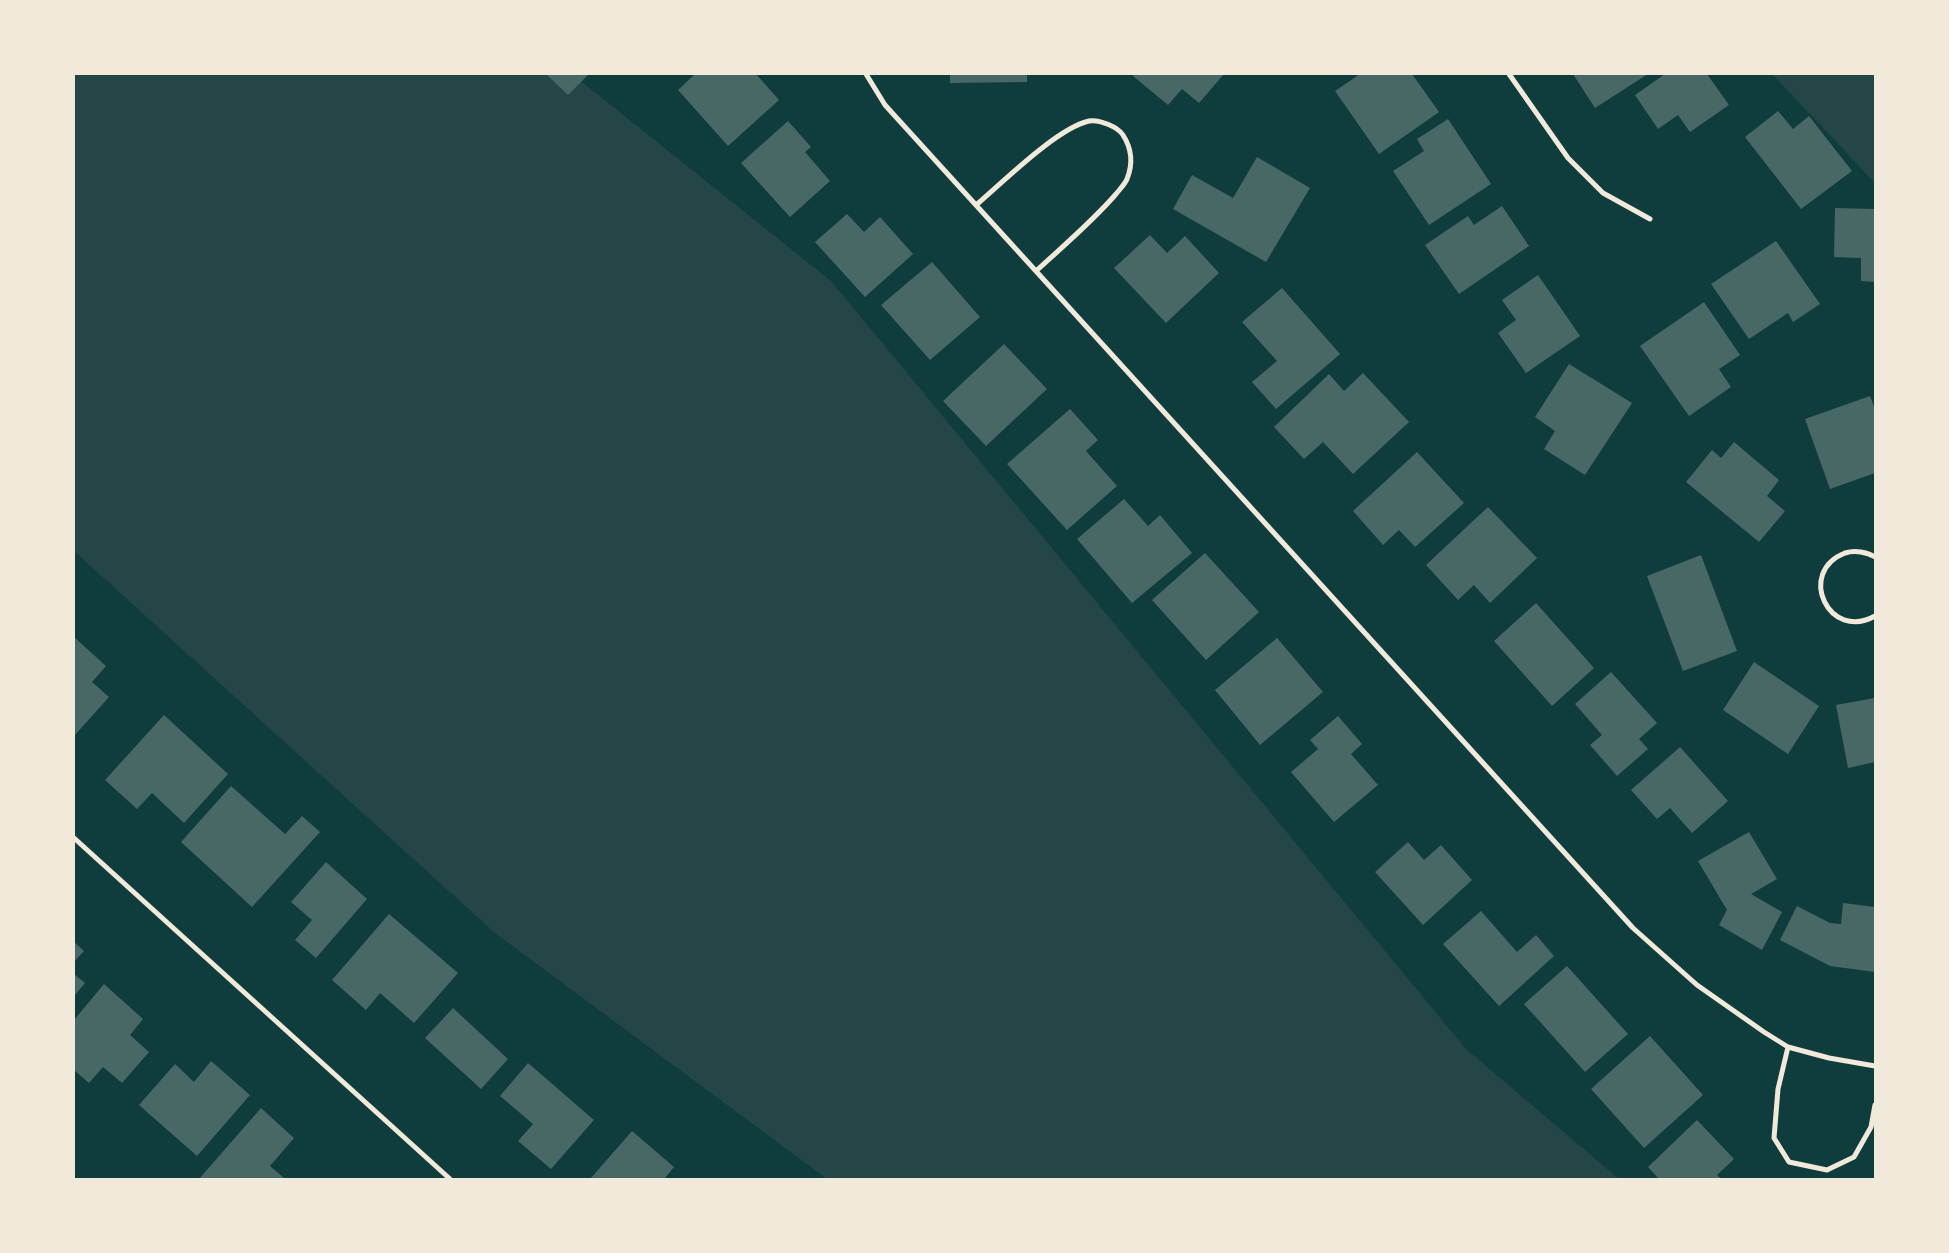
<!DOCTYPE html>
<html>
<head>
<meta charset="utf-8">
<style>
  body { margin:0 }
  #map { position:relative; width:1949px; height:1253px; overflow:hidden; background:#0f3d3e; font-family:"Fira Sans Condensed",sans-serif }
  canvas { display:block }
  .frame { position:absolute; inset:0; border:75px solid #f1e9da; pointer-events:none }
</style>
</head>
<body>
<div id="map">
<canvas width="1949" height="1253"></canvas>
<div class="frame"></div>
</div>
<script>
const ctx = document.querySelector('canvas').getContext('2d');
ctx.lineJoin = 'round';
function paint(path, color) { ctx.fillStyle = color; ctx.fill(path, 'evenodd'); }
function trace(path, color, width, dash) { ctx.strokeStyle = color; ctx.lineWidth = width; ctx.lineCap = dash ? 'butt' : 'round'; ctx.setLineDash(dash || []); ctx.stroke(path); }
paint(new Path2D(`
  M74,74h498l259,207 635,768 153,130h-792l-332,-246 -421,-382z
  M1772,74h103v109z`), '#244646');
paint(new Path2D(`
  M546,74h43l-21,21z
  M695,74h61l23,26 -51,46 -50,-56z
  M950,74h77v8l-77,1z
  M1135,74h89l-25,29 -17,-14 -14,16 -35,-29z
  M1360,74h52l27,38 -60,42 -44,-63z
  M1573,74h75l-53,34z
  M1665,74h42l22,31 -39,27 -12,-17 -20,14 -23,-34z
  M1778,111l15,18 16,-13 43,55 -51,38 -56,-72z
  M1448,119l43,65 -62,41 -36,-54 31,-20 -7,-12z
  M788,121l23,26 -6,5 25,29 -40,36 -49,-54z
  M1257,157l53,31 -44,74 -93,-53 19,-34 41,23z
  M1502,206l27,40 -70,48 -34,-49 43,-29 6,9z
  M1835,208l40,1v73l-14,-1v-23l-27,-1z
  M847,214l17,18 16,-15 33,37 -48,43 -50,-55z
  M1150,235l17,18 18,-17 34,37 -53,50 -52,-55z
  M1776,241l44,63 -27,18 -5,-9 -39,26 -38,-55z
  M932,262l48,55 -50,43 -49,-55z
  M1538,275l42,61 -54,37 -28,-40 18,-13 -14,-20z
  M1282,288l58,66 -64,55 -24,-27 25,-21 -35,-39z
  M1704,302l36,53 -21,14 12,18 -42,29 -49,-70z
  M1004,344l43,45 -61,57 -43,-45z
  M1569,364l63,39 -47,72 -41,-26 11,-18 -20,-14z
  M1363,373l46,49 -56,52 -30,-32 -19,17 -30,-32 55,-53 15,17z
  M1870,396l5,13v64l-45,16 -25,-70z
  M1070,409l28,31 -12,11 31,35 -50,44 -60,-66z
  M1734,442l45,38 -12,16 18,15 -26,31 -73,-60 26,-32 9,8z
  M1417,452l47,51 -49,44 -16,-17 -16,15 -30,-34z
  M1124,499l24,27 12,-11 32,38 -60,50 -55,-64z
  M1488,507l49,51 -47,45 -16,-18 -16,15 -32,-35z
  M1205,553l54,59 -53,48 -54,-60z
  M1701,555l36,96 -54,20 -36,-95z
  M1536,603l58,65 -42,38 -58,-65z
  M74,637l32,29 -14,16 17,15 -35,39z
  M1277,638l46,54 -63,53 -45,-55z
  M1754,662l65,44 -31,48 -65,-44z
  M1611,672l46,51 -18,16 9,10 -31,27 -27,-31 12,-10 -27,-31z
  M1875,698v64l-27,6 -12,-63z
  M164,715l64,59 -44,49 -32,-30 -15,16 -32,-29z
  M1338,716l24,28 -11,10 27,31 -44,37 -43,-50 27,-23 -8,-9z
  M1680,747l48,54 -36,32 -22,-25 -13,11 -26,-29z
  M231,786l54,48 17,-18 18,16 -68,75 -71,-65z
  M1749,832l28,47 -26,15 31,18 -20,38 -43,-25 8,-15 -29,-49z
  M1408,842l16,18 17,-15 31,35 -49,45 -48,-53z
  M326,862l41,37 -51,59 -21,-18 17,-20 -21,-18z
  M1843,903l32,4v65l-45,-6 -50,-26 17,-34 33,17 11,1z
  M1481,911l36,41 19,-17 18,21 -55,50 -56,-62z
  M389,914l69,59 -44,50 -34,-30 -14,17 -34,-30z
  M74,942l10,9 -10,11z
  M1567,966l61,68 -43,38 -61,-68z
  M74,974l11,9 -11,13z
  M104,984l39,35 -13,16 19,17 -27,31 -19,-16 -14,16 -15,-13v-50z
  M453,1008l55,51 -27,30 -56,-51z
  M1650,1036l53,59 -59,53 -53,-59z
  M211,1061l39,34 -53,61 -58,-51 36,-41 19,18z
  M528,1063l66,57 -43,49 -33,-28 15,-17 -33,-28z
  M261,1108l33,30 -24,28 15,13h-86z
  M1697,1120l37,39 -17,16 4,4h-62l-11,-12z
  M632,1131l42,36 -10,12h-71l-2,-1z`), '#486865');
trace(new Path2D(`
  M866,74l19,31 748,823 64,57 67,47 24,15 41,11 46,8
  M1509,74l59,84 35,35 47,26
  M976,205c26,-22 81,-77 113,-84 10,-2 29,6 34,14 9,14 10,29 4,44 -2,5 -7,10 -11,15 -24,28 -53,52 -80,77
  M1875,557c-8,-5 -20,-7 -30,-4 -49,19 -16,89 30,63
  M74,838l376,341
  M1788,1047l-10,42 -4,49 15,24 38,8 27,-13 17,-30 4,-22`), '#f1e9da', 5);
</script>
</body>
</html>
